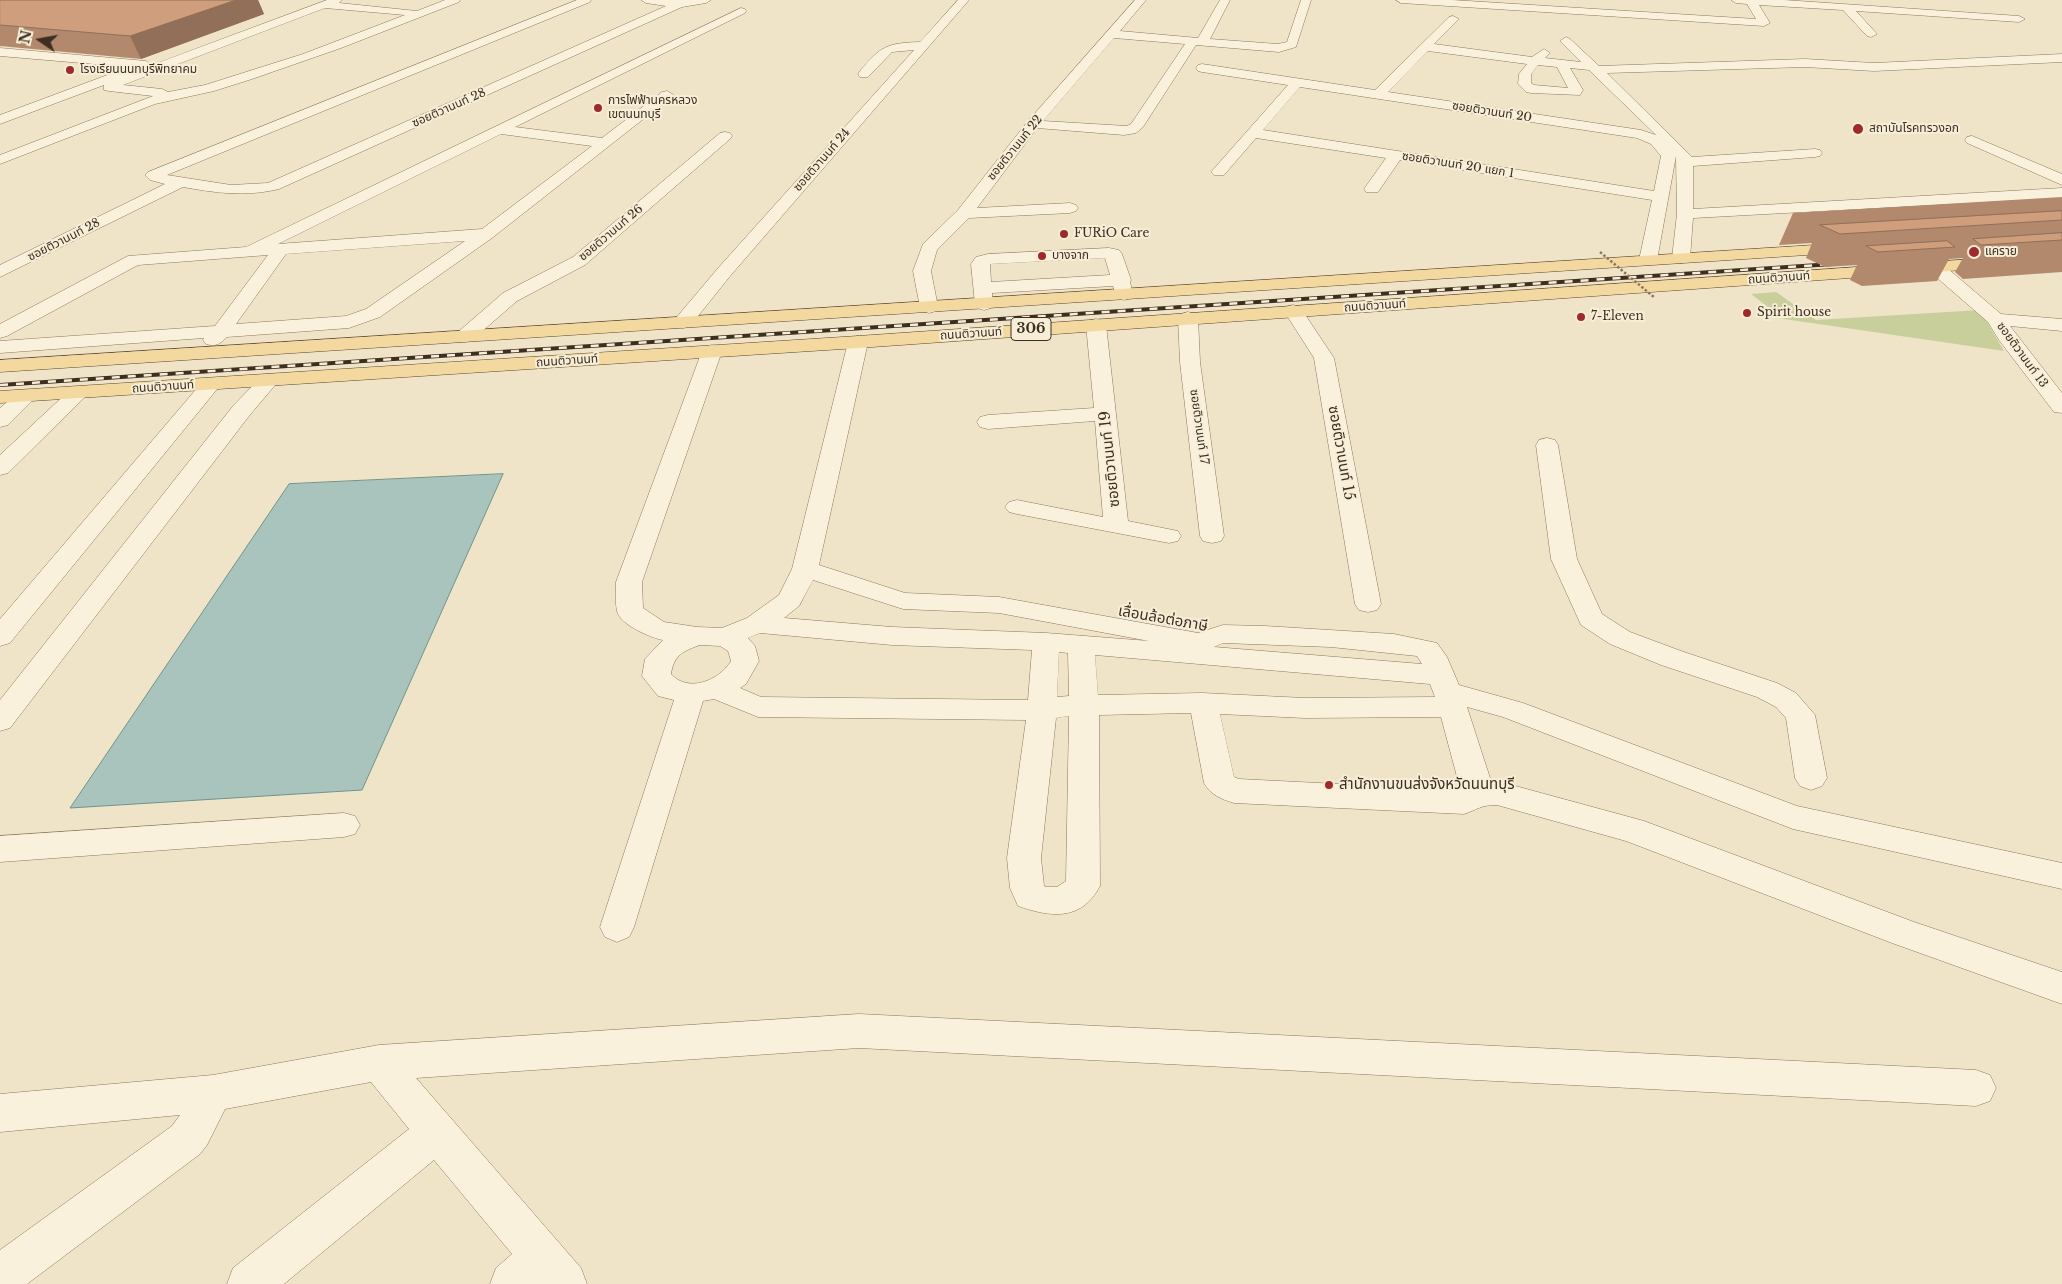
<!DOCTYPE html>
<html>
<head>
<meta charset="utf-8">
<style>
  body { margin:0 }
  #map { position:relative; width:2062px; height:1284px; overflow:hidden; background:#f0e4c8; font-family:"Libre Baskerville",serif }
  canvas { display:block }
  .north { position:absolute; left:15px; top:15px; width:50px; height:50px; -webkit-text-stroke:4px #f7eed8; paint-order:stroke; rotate:282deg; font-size:14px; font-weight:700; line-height:20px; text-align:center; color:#3d2e20 }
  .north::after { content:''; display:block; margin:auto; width:18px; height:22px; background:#3d2e20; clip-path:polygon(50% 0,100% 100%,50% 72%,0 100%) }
</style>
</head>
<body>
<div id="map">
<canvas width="2062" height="1284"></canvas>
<div class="north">N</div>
</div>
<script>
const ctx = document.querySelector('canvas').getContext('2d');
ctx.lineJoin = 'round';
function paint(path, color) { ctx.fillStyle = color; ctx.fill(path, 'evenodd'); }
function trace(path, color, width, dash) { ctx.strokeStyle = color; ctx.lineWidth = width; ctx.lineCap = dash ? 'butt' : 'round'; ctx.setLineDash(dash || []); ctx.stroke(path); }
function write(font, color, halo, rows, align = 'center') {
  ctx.font = font + ' "Libre Baskerville","Noto Sans Thai",serif'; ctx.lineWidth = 4; ctx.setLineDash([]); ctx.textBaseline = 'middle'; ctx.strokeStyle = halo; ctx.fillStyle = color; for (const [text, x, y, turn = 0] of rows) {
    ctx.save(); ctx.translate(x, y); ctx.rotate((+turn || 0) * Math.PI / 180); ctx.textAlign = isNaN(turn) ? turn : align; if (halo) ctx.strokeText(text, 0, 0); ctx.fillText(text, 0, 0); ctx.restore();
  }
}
paint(new Path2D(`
  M1776,292l40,28 164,-10 24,41 -220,-32 -33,-25z`), '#c9cf9b');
const water = new Path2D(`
  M503,474l-141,316 -292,18 219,-324z`);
paint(water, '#a9c4bc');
trace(water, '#6f938a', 1);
const minor = new Path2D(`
  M327,0h15l-3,3 78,8 28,-11h15l-1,2 -118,46 -89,31 -38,12 -59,13 -155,60v-9l153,-59 -44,-5 -5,-1v-5l-104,39v-9l129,-48 -129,-11v-8l146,13 6,4zM325,8l80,7 -102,39 -98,31 -37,7 -6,-3 -39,-4z
  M577,0h14l-1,2 -423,173 64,10 37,-2 398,-177 -20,-3 -5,-3h70l-5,3 -24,4 -403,182c-33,8 -63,4 -96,-2l-183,90v-12l165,-81 -15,-4 -5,-5 3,-3z
  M958,0h11l-238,275 -41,51 -7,2 -7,-2 -3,-4 3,-4 43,-51 195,-217 -22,2 -24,25h-8l-2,-3 2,-3c21,-25 27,-28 60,-29z
  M1135,0h11l-26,31 78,7 22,-38h10l-20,39 68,5 9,-2 14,-42h10l-15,47 -17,5 -83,-7 -53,82 -7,6 -12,2 -87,-7 -60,80 93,-5 6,2 2,3 -2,3 -6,2 -101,5 -32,32 -6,21 7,36 -2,4 -7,2 -7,-2 -2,-4 -7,-36 10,-27 35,-34 70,-89zM1114,38l71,6 -54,80 -4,2 -84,-5z
  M1396,0h56l304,19 -9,-15 -11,-1 -5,-3h53l235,16 6,3 -6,3 -163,-11 21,23 -6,3 -4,-1 -24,-26 -84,-5 11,18 -6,3 -363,-23z
  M741,8l4,1 1,2 -1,2 -230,114 87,11 60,-46 5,-1 7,4 -182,143 -112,79 -31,11 -122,9c-7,7 -11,10 -21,7l-3,-4 1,-2 -204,15v-12l215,-15 53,-71 -130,10 -131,71 -7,2v-14l128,-68 118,-9zM501,134l91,12 -110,83 -204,15zM465,241l-99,68 -20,7 -110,8 50,-70z
  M1453,16l6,3 -25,25 98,13 12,-8 6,4 -5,5 36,4 -21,-21 6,-4 4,2 29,27 206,-7 69,4 188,-9v8l-188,9 -69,-4 -198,6 85,84 123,-8 5,1 2,3 -2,3 -5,1 -122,9v43l369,-21v10l-369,20 -3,40 -3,4 -6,1 -6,-1 -3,-4 5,-44 -1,-58 -19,104 -3,4 -6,1 -6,-1 -3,-4 13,-60 -252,-40 -22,32h-12l-2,-3 22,-31 -130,-20 -32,37h-10l-3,-3 77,-87 -86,-13 -4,-1 -2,-3 2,-3 4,-1 173,26 74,-73zM1428,51l99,13 -8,10 -1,10 8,8 5,1 49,2 3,-5 -13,-22 19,2 67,65 -15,-5 -253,-38zM1538,65l19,2 11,21 -34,-3 -3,-2v-9zM1300,87l337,51 14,6 10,12 -7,35 -391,-61z
  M725,132l5,1 2,3 -2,3 -145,126 -68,36 -45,39 -7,2 -7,-2 -3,-4 3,-4 45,-39 70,-36 147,-124z
  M1972,136l90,38v11l-95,-42 -2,-3 2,-3z
  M1109,248l10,2 3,4 9,26 -1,2 3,12 -2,4 -7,2 -7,-2 -4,-12 -121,7 1,11 -2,4 -7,2 -7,-2 -2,-4 -4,-40 5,-7 12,-3zM1105,258l5,17 -119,7 -1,-18z
  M1934,261l6,1 61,52 61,5v12l-52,-5 52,67v20l-8,-1 -55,-72 -11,-18 -60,-52 -3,-4 3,-4z
  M1293,305l7,2 34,51 47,246 -4,6 -9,2 -9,-2 -4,-6 -41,-246 -30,-47 2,-4z
  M1188,312l7,2 3,4 2,44 24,174 -3,5 -9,2 -9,-2 -3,-5 -20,-174 -2,-44 3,-4z
  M1096,319l7,2 3,4 22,196 50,10 3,5 -3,5 -9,2 -152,-29 -8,-2 -4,-5 4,-5 8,-2 86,17 -8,-96 -107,8 -8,-2 -3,-5 3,-5 8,-2 106,-7 -8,-83 3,-4z
  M858,336l7,2 3,4 -49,223 86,28 94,4 199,36 25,-8 42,1 129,8 43,9 10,14 12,28 64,18 274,103 265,57v26l-269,-60 -290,-112 -36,-10 24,74h6l147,40 270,101 148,50v32l-170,-61 -266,-102 -129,-36c-17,0 -18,4 -33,9l-230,-11c-13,-4 -23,-8 -30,-20l-13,-70 -92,2 1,171c-19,36 -50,31 -82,20l-8,-18 -3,-30 19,-138 -268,-3 -44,-18 -11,2 -69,226 -5,10 -12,5 -12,-5 -5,-10 74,-227 -16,-4 -16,-20 3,-17 18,-19c-12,-2 -44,-16 -46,-29 -2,-9 -1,-20 -1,-29l86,-231 3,-4 7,-2 7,2 3,4 -80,231 1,26 21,14 33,5 25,1 25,-10 32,-23 13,-26 56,-227 3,-4zM813,580l90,29 96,4 150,28 -103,-8 -154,-6 -108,-9 15,-12zM760,633l132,12 140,5 -4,50 -267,-3 -21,-9 6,-4 13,-23 -4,-15 -7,-8zM1223,643l108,4 86,9 5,8 -208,-17zM700,645l20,1 8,5 3,10c-12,20 -43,32 -60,13 3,-19 12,-23 29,-29zM1059,652l9,1 1,43 -12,1zM1095,655l335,29 5,13 -130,1 -103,-5 -104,2zM1220,714l85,4 136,-1 19,71 -2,2 -219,-11 -5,-2zM1069,716l-3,165 -9,6h-11l-2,-1 -3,-28 15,-140z
  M269,374l7,2 3,4 -3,4 -27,32 -239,312 -10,3v-31l233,-294 29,-30z
  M211,378l7,2 3,4 -3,4 -208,255 -10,3v-27l204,-239z
  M78,387l7,2 3,4 -3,4 -77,76 -8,2v-20l71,-66z
  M26,390l7,2 4,4 -29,29 -8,2v-19l19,-16z
  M1547,438l8,2 3,5 19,114 25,55 28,18 51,19 96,32 19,10 19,22 12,63 -5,8 -11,4 -11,-4 -5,-8 -9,-60 -10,-11 -19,-10 -96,-32 -51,-21 -29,-19 -30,-66 -15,-114 3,-5z
  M344,813l11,3 5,9 -5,9 -11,3 -344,25v-26z
  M859,1014l1117,56 14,5 6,13 -6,13 -14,5 -1117,-58 -443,30 165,190 6,16h-97l6,-16 16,-14 -78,-94 -150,124h-57l6,-16 176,-139 -38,-47 -146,27 -18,36 -7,9 -173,130h-27v-34l172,-124 8,-11 -180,17v-38l213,-19 166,-30z`);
const major = new Path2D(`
  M1847,243l6,1 3,4 -3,4 -1853,120v-12z
  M2062,253v10l-1204,85 -858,55v-12l858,-55z`);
trace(minor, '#8d765c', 1);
trace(major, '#5b4430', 1);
paint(minor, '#faf1dc');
paint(major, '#f3d9a0');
const rail = new Path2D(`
  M0,385l1833,-121`);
trace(rail, '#3d2e20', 4);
trace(rail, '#f7eed8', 2.5, [8]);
trace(new Path2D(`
  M1600,252l55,46`), '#8d765c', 2.5, [2.5, 2]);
paint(new Path2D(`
  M0,0h258l6,14 -123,45 -141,-13z
  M2062,197v75l-99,7 -8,-7 8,-14 -14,1 -12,22 -75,5 -12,-6 7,-15 -32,2 -19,-9 6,-15 -33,2 14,-32z`), '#b2896c');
paint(new Path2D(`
  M236,0h22l6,14 -123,45 -11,-23z`), '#916f58');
const building = new Path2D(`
  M0,0h236l-106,36 -130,-11z
  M2062,211v9l-222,14 -20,-9z
  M2062,233v7l-81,5 -8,-6z
  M1947,241l8,6 -77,5 -12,-6z`);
paint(building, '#cf9f7d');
trace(building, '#916f58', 1);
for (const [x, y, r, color] of [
  [70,70,5,"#9e2a2b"],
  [598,108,5,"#9e2a2b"],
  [1858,129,6,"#9e2a2b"],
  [1064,234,5,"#9e2a2b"],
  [1974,252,6,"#9e2a2b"],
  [1042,256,5,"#9e2a2b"],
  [1747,313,5,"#9e2a2b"],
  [1581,317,5,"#9e2a2b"],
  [1329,785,5,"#9e2a2b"]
]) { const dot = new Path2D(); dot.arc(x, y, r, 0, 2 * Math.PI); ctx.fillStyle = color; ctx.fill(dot); trace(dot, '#f7eed8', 2); }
write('12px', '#3d2e20', '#f7eed8', [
  ["โรงเรียนนนทบุรีพิทยาคม",80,70],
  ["การไฟฟ้านครหลวง",608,101],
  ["เขตนนทบุรี",608,115],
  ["สถาบันโรคทรวงอก",1869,129],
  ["FURiO Care",1074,234],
  ["แคราย",1985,252],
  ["บางจาก",1052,256],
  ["Spirit house",1757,313],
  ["7-Eleven",1591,317]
], 'left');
write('12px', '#3d2e20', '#f7eed8', [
  ["ซอยติวานนท์ 28",449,108,-24],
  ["ซอยติวานนท์ 20",1492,112,9],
  ["ซอยติวานนท์ 22",1015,148,-51],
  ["ซอยติวานนท์ 24",822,160,-49],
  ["ซอยติวานนท์ 20 แยก 1",1458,165,9],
  ["ซอยติวานนท์ 26",611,233,-40],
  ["ซอยติวานนท์ 28",64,240,-27],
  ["ถนนติวานนท์",1779,278,-4],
  ["ถนนติวานนท์",1375,306,-4],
  ["ถนนติวานนท์",971,334,-4],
  ["ซอยติวานนท์ 13",2022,355,54],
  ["ถนนติวานนท์",567,361,-4],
  ["ถนนติวานนท์",163,387,-4],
  ["ซอยติวานนท์ 17",1199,427,82]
]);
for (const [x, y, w] of [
  [1031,329,40]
]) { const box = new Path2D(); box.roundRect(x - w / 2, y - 11.5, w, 23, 4); ctx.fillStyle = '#f7eed8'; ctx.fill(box); trace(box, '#3d2e20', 1); }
write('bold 14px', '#3d2e20', null, [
  ["306",1031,329]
]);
write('15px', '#3d2e20', '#f7eed8', [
  ["ซอยติวานนท์ 15",1341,453,80],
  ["ซอยติวานนท์ 19",1110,459,-96],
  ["เลื่อนล้อต่อภาษี",1163,619,10]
]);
write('15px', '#3d2e20', '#f7eed8', [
  ["สำนักงานขนส่งจังหวัดนนทบุรี",1339,785]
], 'left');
</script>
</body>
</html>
